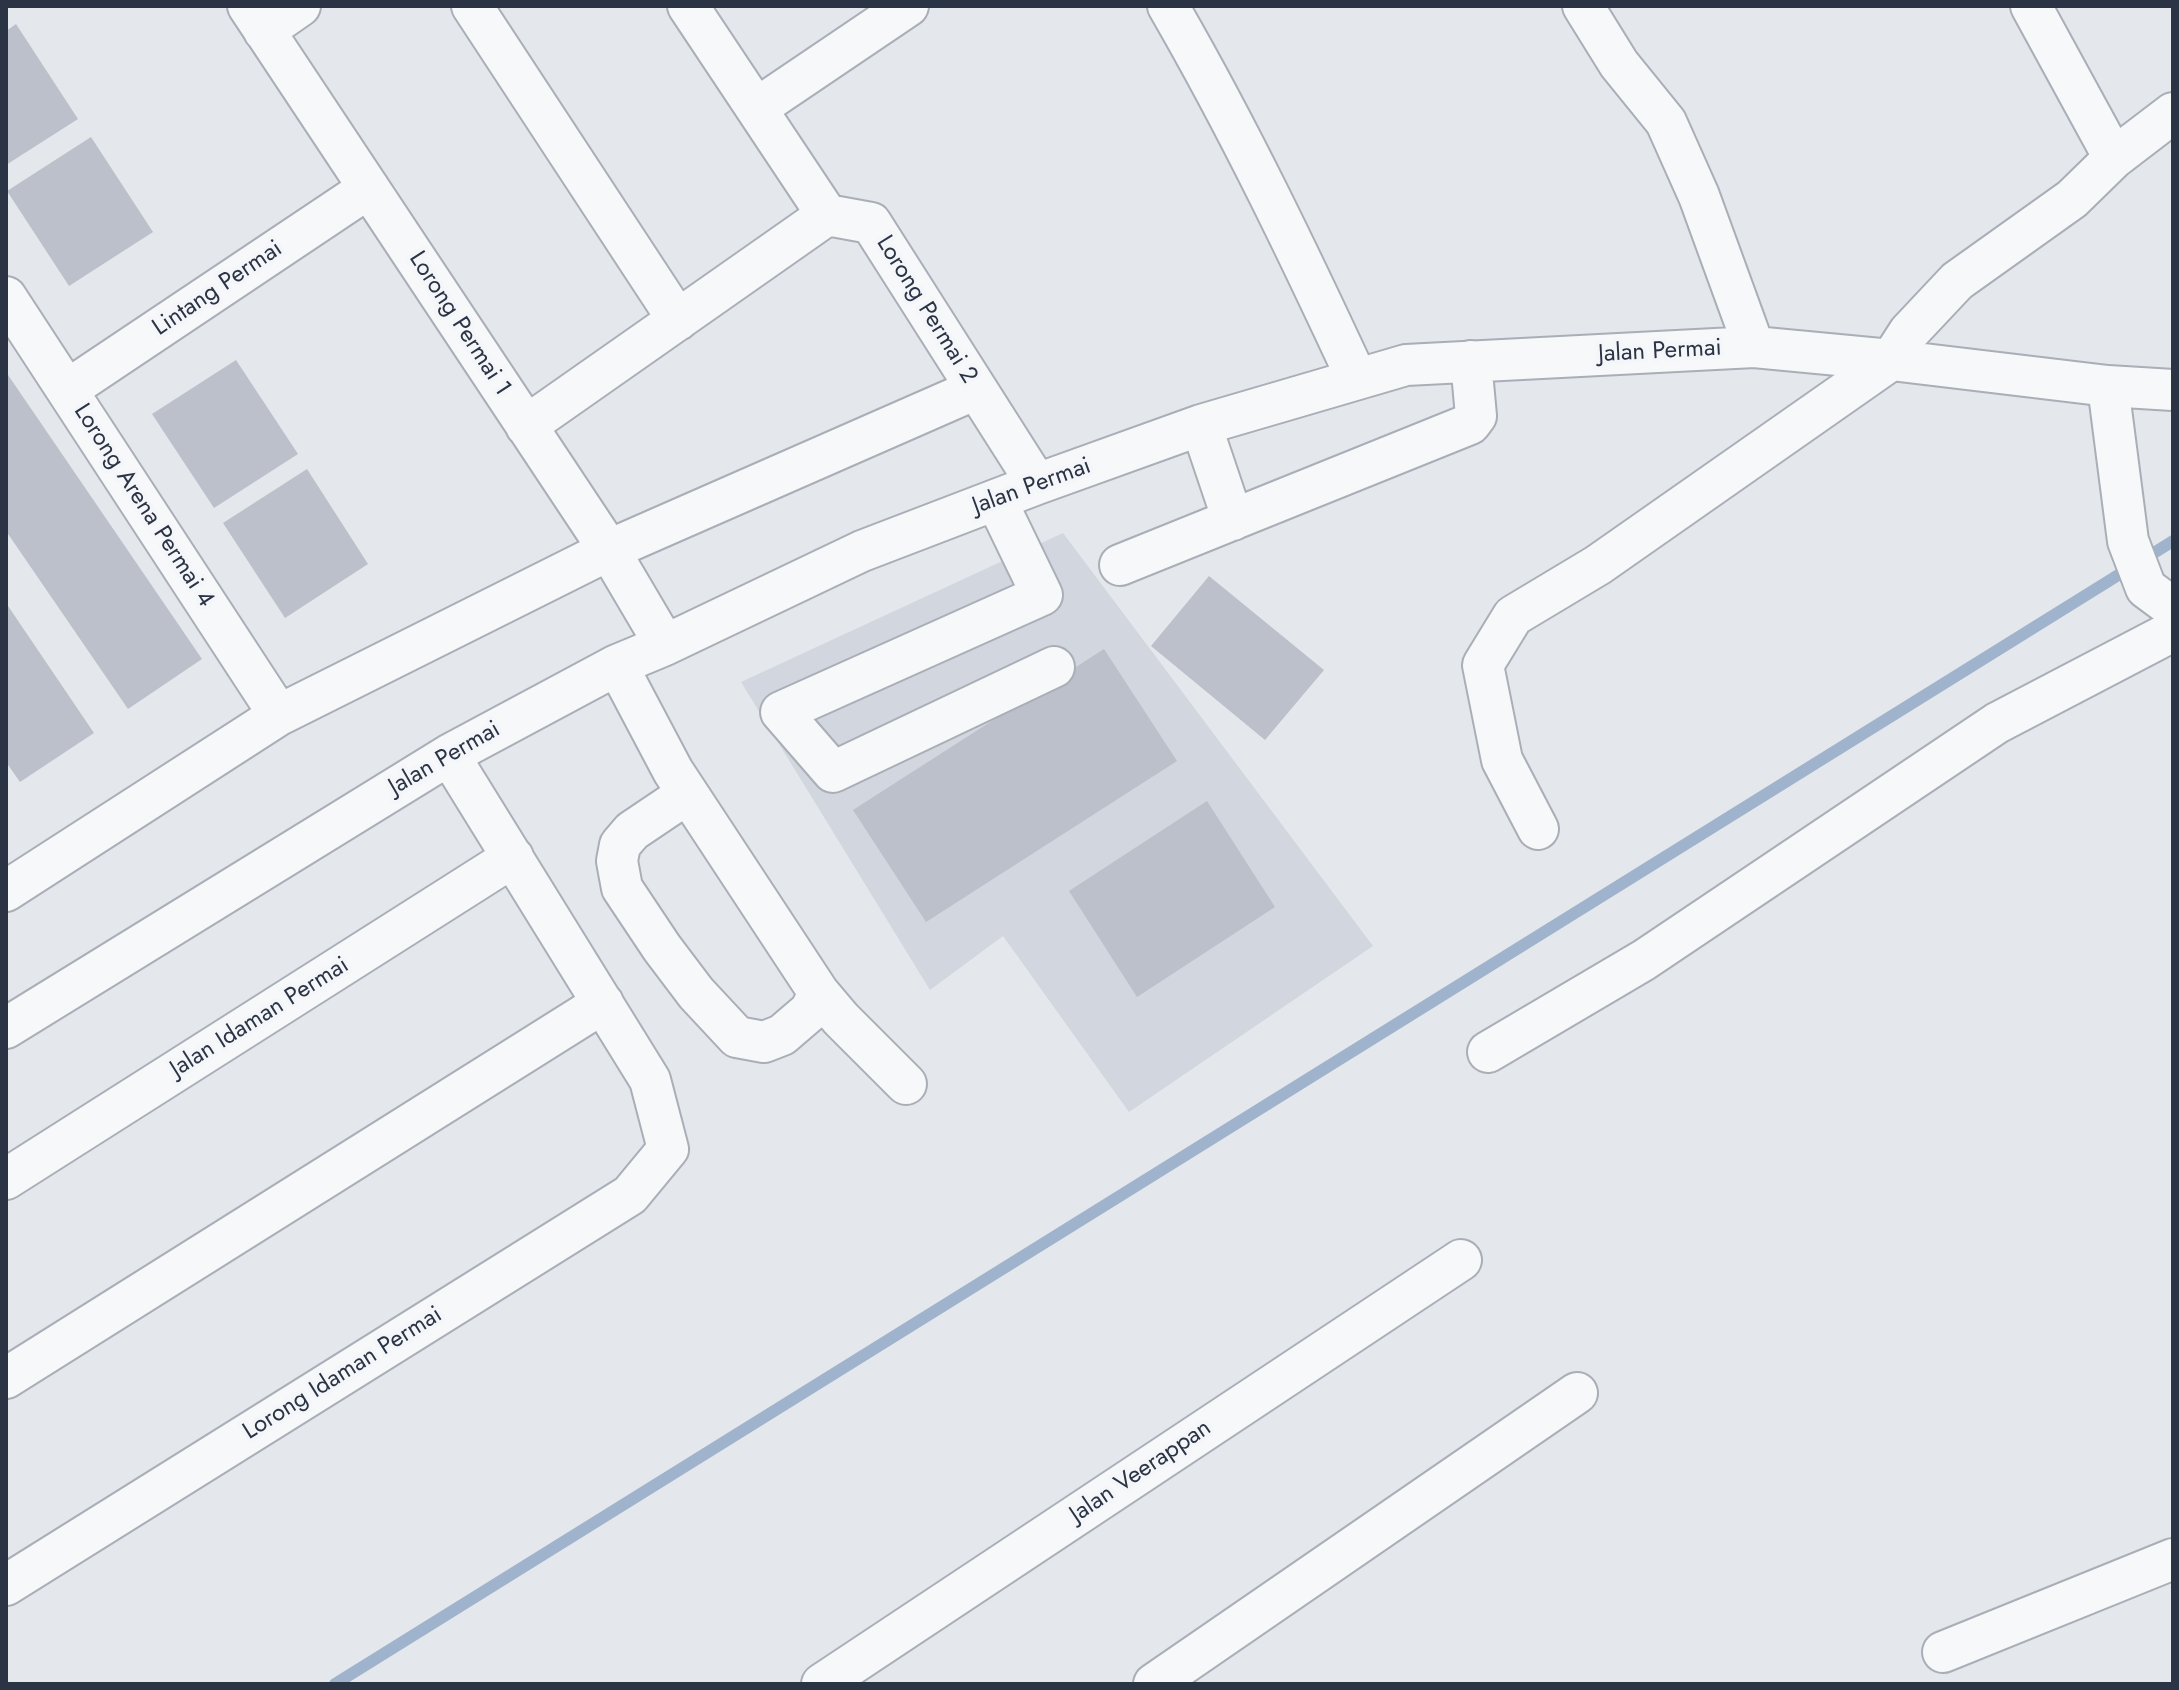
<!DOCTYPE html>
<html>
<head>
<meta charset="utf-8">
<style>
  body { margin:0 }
  #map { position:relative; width:2179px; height:1690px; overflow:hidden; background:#e4e7ec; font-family:Jost,sans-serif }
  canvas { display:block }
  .frame { position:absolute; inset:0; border:8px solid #2b3445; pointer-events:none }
</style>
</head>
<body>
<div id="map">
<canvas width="2179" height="1690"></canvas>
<div class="frame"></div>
</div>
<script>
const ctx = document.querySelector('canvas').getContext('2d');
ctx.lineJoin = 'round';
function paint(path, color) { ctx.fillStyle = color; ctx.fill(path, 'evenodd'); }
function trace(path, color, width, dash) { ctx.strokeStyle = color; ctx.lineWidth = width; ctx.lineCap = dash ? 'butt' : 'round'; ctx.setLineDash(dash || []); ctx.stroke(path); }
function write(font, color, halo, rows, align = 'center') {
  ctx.font = font + ' Jost,sans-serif'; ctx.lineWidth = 8; ctx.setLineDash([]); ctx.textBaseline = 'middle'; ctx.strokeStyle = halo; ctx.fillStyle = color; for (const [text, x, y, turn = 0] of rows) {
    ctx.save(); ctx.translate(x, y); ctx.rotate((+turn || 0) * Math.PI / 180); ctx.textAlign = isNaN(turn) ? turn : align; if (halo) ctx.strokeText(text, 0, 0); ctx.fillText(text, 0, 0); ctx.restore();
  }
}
paint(new Path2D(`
  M1063,533l310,413 -244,166 -126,-176 -73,54 -189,-308z`), '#d2d6de');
trace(new Path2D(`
  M335,1684l1838,-1143`), '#9fb4cc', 12);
paint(new Path2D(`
  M16,24l62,95 -72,46v-134z
  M91,137l62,95 -84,54 -62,-95z
  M236,360l62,94 -84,54 -62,-94z
  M6,372l196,287 -74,50 -122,-178z
  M307,469l61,95 -83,54 -62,-95z
  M1209,576l115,94 -59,70 -114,-94z
  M6,603l88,130 -74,49 -14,-20z
  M1104,649l73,112 -251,161 -73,-112z
  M1207,801l68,106 -138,90 -68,-106z`), '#bbc0ca');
const minor = new Path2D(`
  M248,6l361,544 56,95
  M472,6l206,314
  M688,6l139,209 44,8 166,261
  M1168,6c70,121 130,246 189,373
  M1583,6l36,58 47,58 33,74 55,151
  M2031,6l83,152
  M264,31l36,-25
  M757,108l151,-102
  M6,297l273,418
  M2108,386l20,155 18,47 27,20
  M67,390l302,-202
  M1201,425l32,95
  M526,426l301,-211
  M996,500l46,95 -261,117 52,60 221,-105
  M1120,565l350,-141 6,-8 -5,-55
  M617,665l56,106 146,222 22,26 65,65
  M687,794l-55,37 -12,14 -3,16 5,27 40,60 34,45 41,44 27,5 18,-7 28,-24 9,-18
  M1538,829l-36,-69 -19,-95 30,-49 85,-51 293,-205 18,-28 48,-51 115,-82 42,-41 59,-45
  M6,891l273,-176 330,-165 367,-161
  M6,1028l443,-273 168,-90 48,-20 197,-94 175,-67 164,-59 205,-60 348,-18 137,13 217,26 65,4
  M1488,1052l156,-92 353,-237 176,-92
  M6,1179l507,-322
  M6,1378l597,-375
  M6,1585l624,-390 38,-46 -18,-69 -201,-325
  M1943,1652l230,-93
  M822,1684l639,-424
  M1154,1684l423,-291`);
trace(minor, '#a9aeb7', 44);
trace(minor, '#f7f8fa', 40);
write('24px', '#2b3445', '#f4f6f9', [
  ["Lintang Permai",218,289,-34],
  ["Lorong Permai 2",926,310,58],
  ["Lorong Permai 1",459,324,57],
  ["Jalan Permai",1660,352,-3],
  ["Jalan Permai",1032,487,-20],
  ["Lorong Arena Permai 4",143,506,57],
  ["Jalan Permai",445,759,-30],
  ["Jalan Idaman Permai",260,1018,-32],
  ["Lorong Idaman Permai",343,1374,-32],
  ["Jalan Veerappan",1141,1472,-34]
]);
</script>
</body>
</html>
